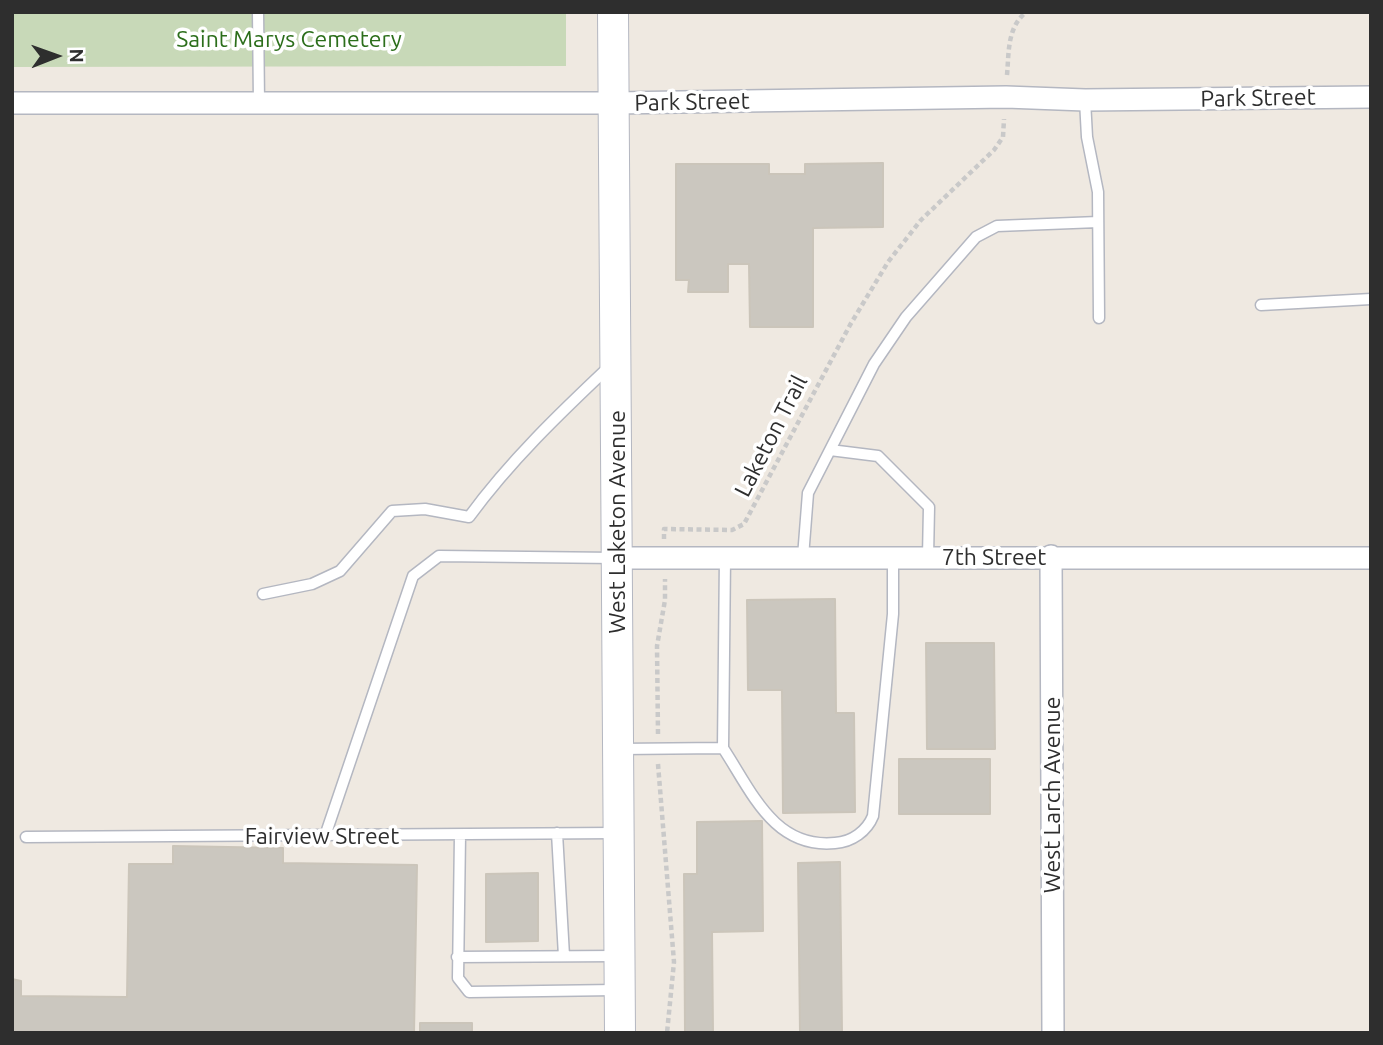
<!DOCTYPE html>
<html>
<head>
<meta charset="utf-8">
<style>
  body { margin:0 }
  #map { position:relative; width:1383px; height:1045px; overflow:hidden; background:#efe9e1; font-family:Ubuntu,sans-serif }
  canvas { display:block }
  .frame { position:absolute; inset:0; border:14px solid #2e2e2e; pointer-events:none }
  .north { position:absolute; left:21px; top:21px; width:70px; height:70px; -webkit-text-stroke:5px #fff; paint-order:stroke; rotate:89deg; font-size:19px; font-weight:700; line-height:28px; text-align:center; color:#2e2e2e }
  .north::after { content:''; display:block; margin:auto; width:24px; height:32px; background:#2e2e2e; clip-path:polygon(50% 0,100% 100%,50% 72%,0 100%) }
</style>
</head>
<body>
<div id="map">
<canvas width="1383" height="1045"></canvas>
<div class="frame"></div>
<div class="north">N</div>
</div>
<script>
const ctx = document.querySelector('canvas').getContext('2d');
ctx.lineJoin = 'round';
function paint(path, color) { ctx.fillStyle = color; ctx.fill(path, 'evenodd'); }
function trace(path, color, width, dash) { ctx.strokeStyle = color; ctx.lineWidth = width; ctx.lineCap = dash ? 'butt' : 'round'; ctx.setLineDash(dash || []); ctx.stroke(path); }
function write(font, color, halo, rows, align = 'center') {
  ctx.font = font + ' Ubuntu,sans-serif'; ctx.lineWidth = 7; ctx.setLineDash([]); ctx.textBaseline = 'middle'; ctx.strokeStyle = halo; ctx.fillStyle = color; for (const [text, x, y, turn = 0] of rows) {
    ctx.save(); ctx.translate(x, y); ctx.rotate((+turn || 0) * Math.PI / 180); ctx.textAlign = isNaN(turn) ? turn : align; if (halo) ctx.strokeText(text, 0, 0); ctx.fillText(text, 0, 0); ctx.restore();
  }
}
paint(new Path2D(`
  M12,12h554v54l-554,1z`), '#c8d9b8');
const building = new Path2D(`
  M883,163v64l-70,1v99h-63l-1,-63h-21v28h-40l1,-12h-13v-116h93v10h36v-10z
  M835,599l1,114h18l1,99 -72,1 -1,-123h-34l-1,-90z
  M926,643h68l1,106h-68z
  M899,759h91v55h-91z
  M762,821l1,110 -51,1 1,101h-28l-1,-159h13v-52z
  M173,846l110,2v15l134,2 -3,168h-402v-54l9,2v15l106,1 2,-133h44z
  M840,862l2,171h-42l-2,-170z
  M538,873v68l-52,1v-68z
  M420,1023h52v10h-52z`);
paint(building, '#cbc7bf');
trace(building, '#cbc5ba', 2);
const lane = new Path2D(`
  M258,12l1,91
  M1085,100l2,37 11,55 1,126
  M1261,305l110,-6
  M830,450l48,6 51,51 -1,50
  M803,557l5,-64 66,-129 32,-47 70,-80 21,-11 101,-4
  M263,594l49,-10 28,-13 52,-60 33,-2 44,8c41,-56 91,-104 142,-152
  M723,748c29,44 51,101 112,95 17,-1 32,-12 38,-27l20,-202v-57
  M619,749l104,-1 2,-191
  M557,833l7,123
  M460,835l-2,143 11,14 147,-2
  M325,836l88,-260 26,-20 177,2
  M26,837l589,-4
  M457,957l159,-1`);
const street = new Path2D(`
  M12,103h603l391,-6 79,3 286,-3
  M1051,556l2,477
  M617,558h754`);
const secondary = new Path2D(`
  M613,12l7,1021`);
trace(lane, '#b4b7c1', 13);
trace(street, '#b4b7c1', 24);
trace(secondary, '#b4b7c1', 32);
trace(new Path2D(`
  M1007,75c2,-23 0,-47 19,-63
  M664,539v-10l68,1 12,-6 106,-199 38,-63 33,-42 73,-70 9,-13 1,-18
  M658,734l-1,-88 8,-46v-21
  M658,764l16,198 -7,71`), '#c9c9c9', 4.5, [5, 3.5]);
trace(lane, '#fff', 10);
trace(street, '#fff', 21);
trace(secondary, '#fff', 30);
write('23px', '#2c6e1b', '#fff', [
  ["Saint Marys Cemetery",289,39]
]);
write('23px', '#2e2e2e', '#fff', [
  ["Park Street",1258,98,-1],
  ["Park Street",692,102,-1],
  ["Laketon Trail",771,436,-63],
  ["West Laketon Avenue",617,522,-90],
  ["7th Street",994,557],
  ["West Larch Avenue",1052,795,-90],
  ["Fairview Street",322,836]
]);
</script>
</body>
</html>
